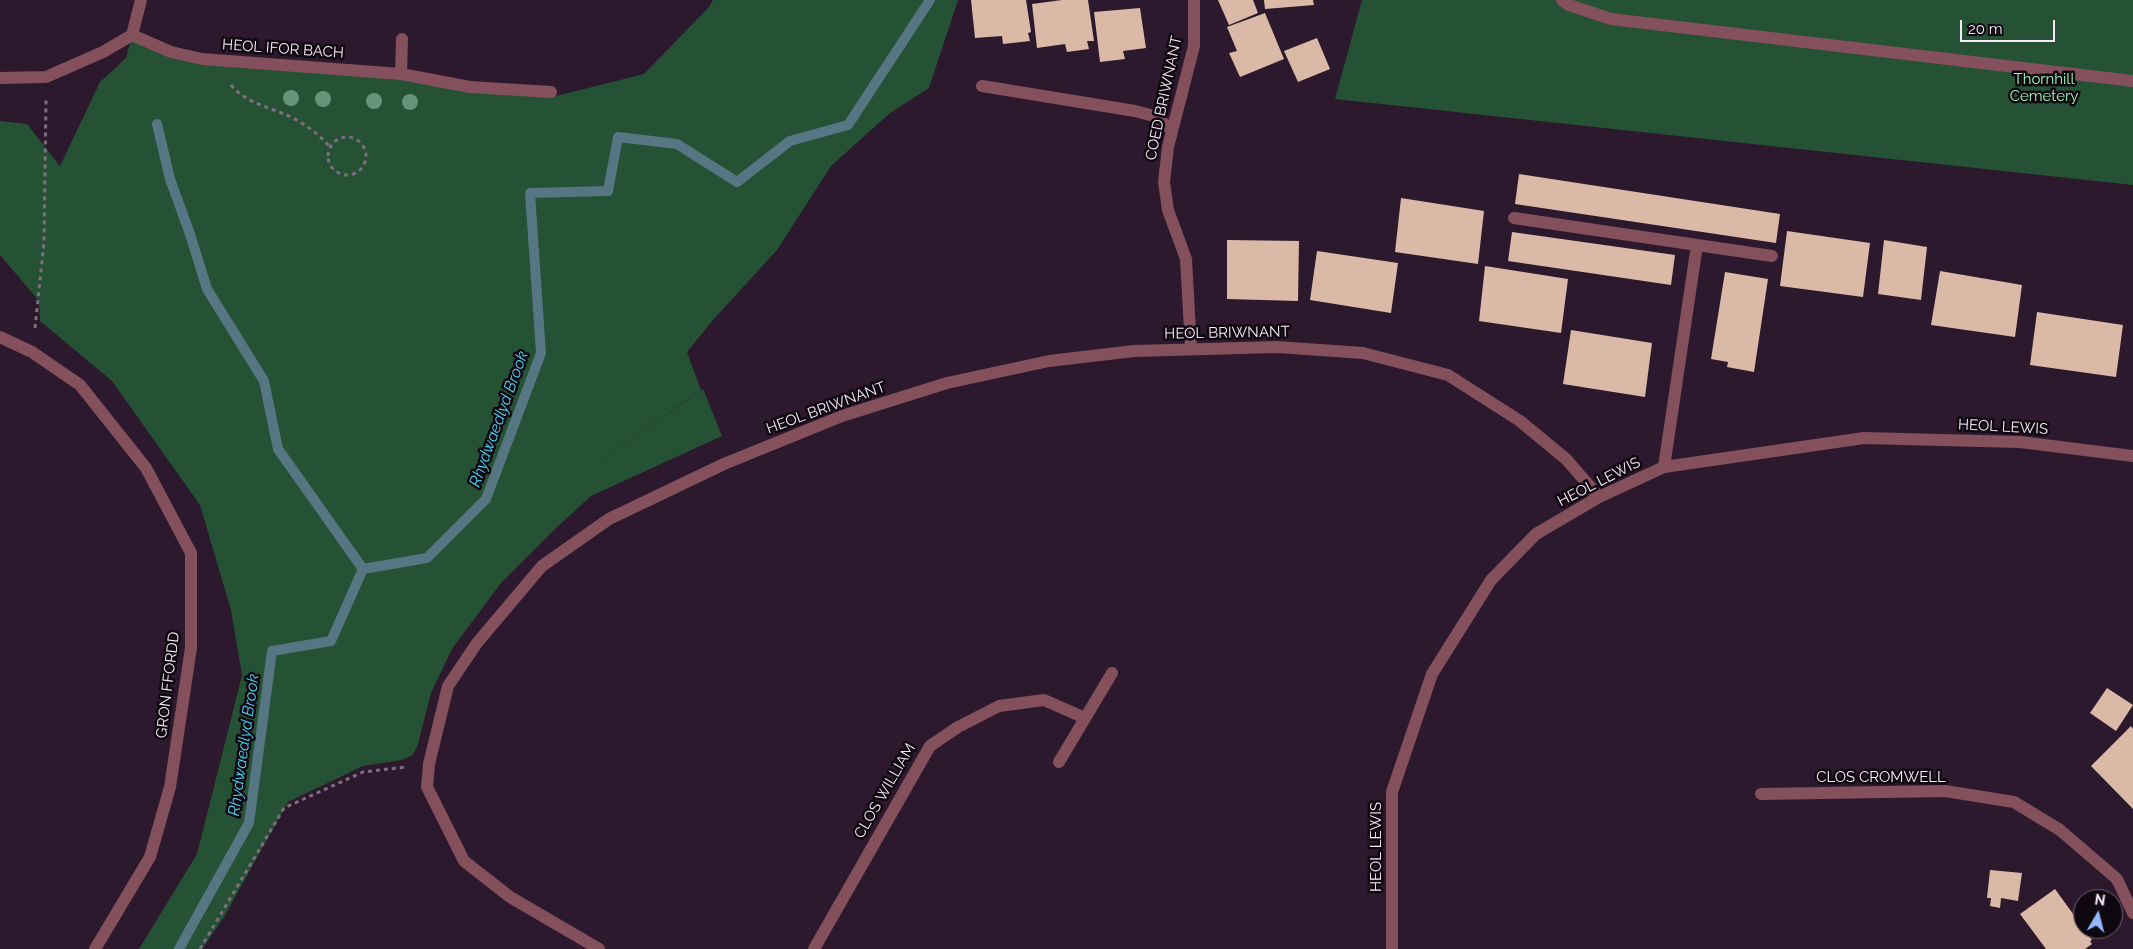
<!DOCTYPE html>
<html>
<head>
<meta charset="utf-8">
<style>
  body { margin:0 }
  #map { position:relative; width:2133px; height:949px; overflow:hidden; background:#2d192d; font-family:Raleway,sans-serif }
  canvas { display:block }
  .north { position:absolute; left:2073px; top:889px; width:50px; height:50px; box-sizing:border-box; background:#100810; border:1px solid #6c626c; border-radius:50%; rotate:8deg; font-size:14px; font-weight:700; line-height:20px; text-align:center; color:#f7e9f7 }
  .north::after { content:''; display:block; margin:auto; width:18px; height:22px; background:#92b7fd; clip-path:polygon(50% 0,100% 100%,50% 72%,0 100%) }
  .scale { position:absolute; left:1960px; top:20px; width:95px; height:22px; box-sizing:border-box; border:2px solid #f7e9f7; border-top:0; padding-left:6px; font-size:15px; line-height:18px; white-space:nowrap; color:#f7e9f7; -webkit-text-stroke:4px #100810; paint-order:stroke }
</style>
</head>
<body>
<div id="map">
<canvas width="2133" height="949"></canvas>
<div class="north">N</div>
<div class="scale">20 m</div>
</div>
<script>
const ctx = document.querySelector('canvas').getContext('2d');
ctx.lineJoin = 'round';
function paint(path, color) { ctx.fillStyle = color; ctx.fill(path, 'evenodd'); }
function trace(path, color, width, dash) { ctx.strokeStyle = color; ctx.lineWidth = width; ctx.lineCap = dash ? 'butt' : 'round'; ctx.setLineDash(dash || []); ctx.stroke(path); }
function write(font, color, halo, rows, align = 'center') {
  ctx.font = font + ' Raleway,sans-serif'; ctx.lineWidth = 5; ctx.setLineDash([]); ctx.textBaseline = 'middle'; ctx.strokeStyle = halo; ctx.fillStyle = color; for (const [text, x, y, turn = 0] of rows) {
    ctx.save(); ctx.translate(x, y); ctx.rotate((+turn || 0) * Math.PI / 180); ctx.textAlign = isNaN(turn) ? turn : align; if (halo) ctx.strokeText(text, 0, 0); ctx.fillText(text, 0, 0); ctx.restore();
  }
}
paint(new Path2D(`
  M713,0h245l-29,88 -39,25 -59,53 -54,84 -64,70 -26,32 14,38 -133,94 135,-95 19,47 -131,60 -36,33 -54,54 -49,66 -21,44 -13,51 -5,11 -11,5 -39,6 -75,36 -64,115 -22,32h-63l58,-95 45,-179 -11,-65 -31,-105 -88,-124 -72,-60 -1,-20 -39,-46v-134l27,3 33,42 40,-84 26,-24 6,-23 39,17 230,22 151,23 92,-23 65,-67z
  M1362,0h771v185l-798,-86z`), '#255135');
trace(new Path2D(`
  M157,124l13,55 20,55 17,55 57,92 14,68 85,120
  M179,949l70,-126 23,-172 59,-10 32,-72 64,-11 59,-59 55,-146 -11,-160 78,-2 10,-54 59,7 60,38 53,-41 58,-16 82,-125`), '#557682', 10);
paint(new Path2D(`
  M971,0h55l5,32 -3,1 2,8 -27,3 -1,-8 -27,2z
  M1062,0h26l6,41h-7l2,8 -22,3 -2,-8 -28,4 -5,-44z
  M1218,0h35l5,13 -29,12z
  M1264,0h49l1,5 -49,4z
  M1140,8l6,40 -23,3 2,8 -25,3 -6,-50z
  M1265,13l19,46 -44,18 -11,-24 8,-2 -10,-24z
  M1317,38l13,31 -32,13 -14,-31z
  M1519,174l261,40 -4,29 -261,-39z
  M1401,198l83,13 -6,53 -83,-12z
  M1787,231l83,12 -7,54 -83,-11z
  M1512,232l163,23 -4,30 -163,-24z
  M1227,240l72,1 -1,60 -71,-2z
  M1884,240l43,7 -6,53 -43,-6z
  M1317,251l81,12 -7,50 -81,-13z
  M1485,266l83,13 -7,54 -82,-12z
  M1940,271l82,14 -7,52 -84,-12z
  M1725,272l43,7 -14,93 -27,-5 1,-5 -17,-3z
  M2037,312l86,13 -7,52 -86,-12z
  M1571,330l81,13 -7,54 -82,-13z
  M2107,688l26,17 -17,26 -26,-18z
  M2131,726l2,3v80l-42,-43z
  M1990,870l32,3 -4,28 -17,-3 -1,10 -10,-2 1,-8h-4z
  M2055,889l37,51 -2,1 2,3 -7,5h-39l-26,-35z`), '#dbb9a7');
trace(new Path2D(`
  M231,85c15,18 38,22 58,31 16,8 30,18 41,31
  M328 156a19 19 0 1 1 38 0a19 19 0 1 1-38 0Z
  M35,328l9,-86 2,-142
  M200,949l84,-141 79,-36 43,-5`), '#7f6e7f', 3, [4, 4]);
trace(new Path2D(`
  M1562,0l7,5 42,14 522,62
  M401,74l69,13 81,5
  M982,86l153,25 19,5 18,14
  M1514,218l183,27 -33,222
  M1697,245l75,11`), '#83505b', 12);
trace(new Path2D(`
  M132,35l39,17 31,7 199,15 1,-35
  M0,78l46,-1 57,-25 29,-17 9,-35
  M0,337l32,15 48,33 66,83 45,85v95l-21,139 -20,70 -55,92
  M1191,349l-5,-90 -18,-49 -4,-28 4,-35 26,-101v-46
  M1059,762l53,-89
  M1761,794l184,-3 69,11 46,28 57,49 16,34
  M599,949l-89,-52 -46,-36 -37,-74 2,-23 19,-78 29,-43 65,-77 67,-47 115,-55 118,-48 105,-33 102,-22 85,-10 143,-4 86,6 85,22 72,46 46,38 33,38
  M814,949l116,-203 28,-19 41,-21 45,-6 41,18
  M1392,949v-157l40,-118 59,-94 45,-46 63,-37 65,-30 200,-29 156,4 113,14`), '#83505b', 12);
ctx.fillStyle = '#68937b';
for (const [x, y] of [
  [291,98],
  [323,99],
  [374,101],
  [410,102]
]) { ctx.beginPath(); ctx.arc(x, y, 8, 0, 2 * Math.PI); ctx.fill(); }
write('15px', '#f7e9f7', '#100810', [
  ["HEOL IFOR BACH",283,49,4],
  ["COED BRIWNANT",1164,98,-78],
  ["HEOL BRIWNANT",1227,333,-1],
  ["HEOL BRIWNANT",826,408,-20],
  ["HEOL LEWIS",2003,427,3],
  ["HEOL LEWIS",1599,482,-27],
  ["GRON FFORDD",168,685,-83],
  ["CLOS CROMWELL",1881,777],
  ["CLOS WILLIAM",885,791,-60],
  ["HEOL LEWIS",1376,847,-90]
]);
write('15px', '#99f7ba', '#100810', [
  ["Thornhill",2044,79],
  ["Cemetery",2044,96]
]);
write('italic 16px', '#4ad3f5', '#100810', [
  ["Rhydwaedlyd Brook",499,419,-70],
  ["Rhydwaedlyd Brook",244,745,-82]
]);
</script>
</body>
</html>
